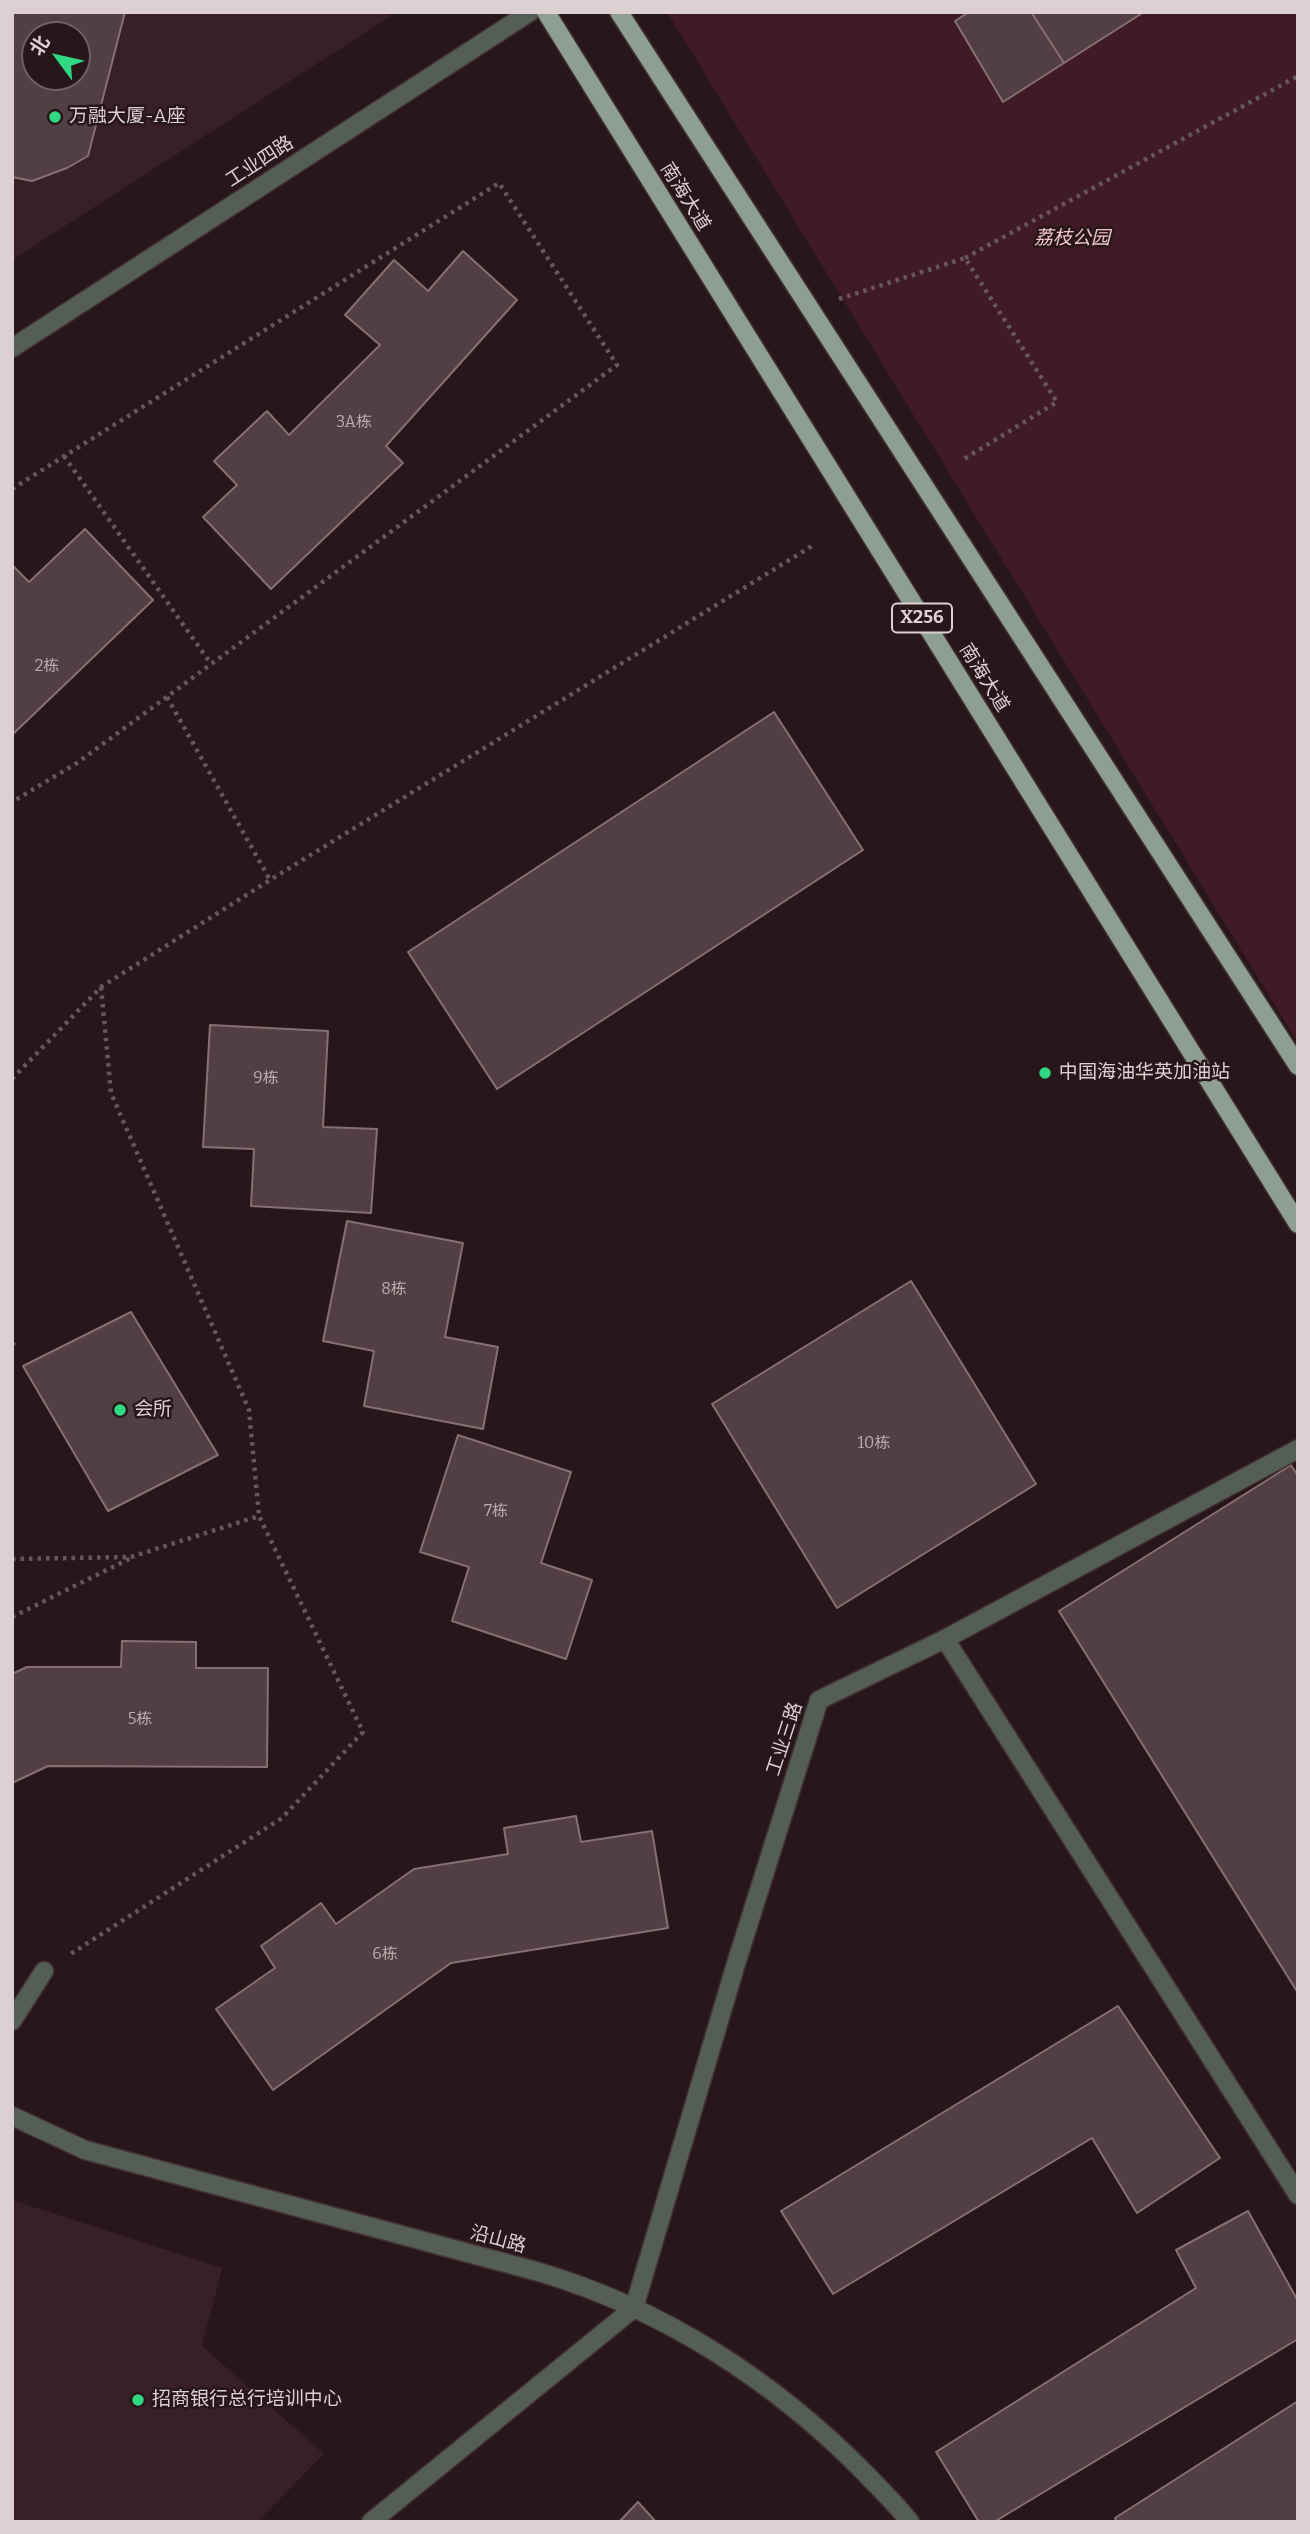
<!DOCTYPE html>
<html>
<head>
<meta charset="utf-8">
<style>
  body { margin:0 }
  #map { position:relative; width:1310px; height:2534px; overflow:hidden; background:#28171a; font-family:Bitter,"Noto Sans SC",serif }
  canvas { display:block }
  .frame { position:absolute; inset:0; border:14px solid #dcd0d2; pointer-events:none }
  .north { position:absolute; left:21px; top:21px; width:70px; height:70px; box-sizing:border-box; background:#28171a; border:2px solid #706164; border-radius:50%; rotate:303deg; font-size:19px; font-weight:700; line-height:28px; text-align:center; color:#dcd0d2 }
  .north::after { content:''; display:block; margin:auto; width:24px; height:32px; background:#30d883; clip-path:polygon(50% 0,100% 100%,50% 72%,0 100%) }
</style>
</head>
<body>
<div id="map">
<canvas width="1310" height="2534"></canvas>
<div class="frame"></div>
<div class="north">北</div>
</div>
<script>
const ctx = document.querySelector('canvas').getContext('2d');
ctx.lineJoin = 'round';
function paint(path, color) { ctx.fillStyle = color; ctx.fill(path, 'evenodd'); }
function trace(path, color, width, dash) { ctx.strokeStyle = color; ctx.lineWidth = width; ctx.lineCap = dash ? 'butt' : 'round'; ctx.setLineDash(dash || []); ctx.stroke(path); }
function write(font, color, halo, rows, align = 'center') {
  ctx.font = font + ' Bitter,"Noto Sans SC",serif'; ctx.lineWidth = 5; ctx.setLineDash([]); ctx.textBaseline = 'middle'; ctx.strokeStyle = halo; ctx.fillStyle = color; for (const [text, x, y, turn = 0] of rows) {
    ctx.save(); ctx.translate(x, y); ctx.rotate((+turn || 0) * Math.PI / 180); ctx.textAlign = isNaN(turn) ? turn : align; if (halo) ctx.strokeText(text, 0, 0); ctx.fillText(text, 0, 0); ctx.restore();
  }
}
paint(new Path2D(`
  M12,12h377l2,4 -379,244zM35,35h42v42h-42z
  M12,2200l210,68 -20,78 122,108 -67,68h-245z`), '#382126');
paint(new Path2D(`
  M667,12h631v1031z`), '#401a24');
const building = new Path2D(`
  M12,12h113l-37,144 -21,12 -35,13 -20,-4zM35,35h42v42h-42z
  M969,12h62l33,51 -61,39 -48,-81z
  M1031,12h113l-80,51z
  M463,251l54,49 -131,146 17,17 -132,126 -68,-72 34,-32 -23,-24 53,-50 22,24 91,-90 -35,-30 49,-55 34,31z
  M85,529l68,71 -141,135v-170l17,17z
  M774,712l89,138 -366,239 -89,-137z
  M210,1025l118,6 -5,96 54,2 -6,84 -120,-7 3,-57 -51,-2z
  M347,1221l116,22 -18,94 53,10 -15,82 -119,-23 10,-55 -51,-10z
  M911,1281l125,203 -199,124 -125,-204z
  M131,1312l87,143 -110,56 -85,-145z
  M458,1435l113,37 -30,91 51,17 -26,79 -114,-38 17,-54 -49,-15z
  M1291,1465l7,11v517l-239,-382z
  M122,1641l74,1v26h72l-1,99 -219,-1 -36,17v-109l15,-7h94z
  M576,1816l5,26 71,-11 16,97 -217,35 -178,127 -57,-81 59,-41 -14,-22 60,-43 15,21 78,-55 94,-15 -4,-26z
  M1118,2006l102,152 -83,55 -45,-75 -259,156 -52,-83z
  M1248,2211l50,90v38l-304,183h-15l-43,-70 260,-164 -20,-38z
  M1298,2401v121h-181l-2,-4z
  M638,2502l18,20h-37z`);
paint(building, '#523f43');
trace(building, '#867074', 2);
const service = new Path2D(`
  M945,1639l353,556`);
const minor = new Path2D(`
  M12,2021l32,-50
  M371,2522l263,-214`);
const tertiary = new Path2D(`
  M12,348l518,-336
  M12,2116l73,34 454,122c125,37 237,110 328,203 14,15 30,30 43,47
  M634,2308l101,-341 84,-267 126,-61 353,-190`);
const primary = new Path2D(`
  M546,12l752,1212
  M619,12l679,1054`);
trace(service, '#413134', 21);
trace(minor, '#413134', 21);
trace(tertiary, '#413134', 21);
trace(primary, '#413134', 21);
trace(new Path2D(`
  M965,258l333,-182
  M839,299l126,-41 92,144 -93,57
  M64,456l147,208
  M12,489l487,-306 118,182 -540,398 -65,39
  M167,697l103,183
  M101,987l10,106 138,317 10,106
  M12,1079l89,-92 169,-107 542,-334
  M12,1343l5,4
  M12,1559l119,-2 128,-41 104,216 -81,86 -213,137
  M12,1617l119,-59`), '#67575a', 4.5, [3.5, 5]);
trace(service, '#555d57', 18);
trace(minor, '#555d57', 18);
trace(tertiary, '#555d57', 18);
trace(primary, '#8e9e93', 18);
for (const [x, y, r, color] of [
  [55,117,7,"#30d883"],
  [1045,1073,7,"#30d883"],
  [120,1410,7,"#30d883"],
  [138,2400,7,"#30d883"]
]) { const dot = new Path2D(); dot.arc(x, y, r, 0, 2 * Math.PI); ctx.fillStyle = color; ctx.fill(dot); trace(dot, '#28171a', 2.5); }
write('16px', '#baacae', null, [
  ["3A栋",354,423],
  ["2栋",47,667],
  ["9栋",266,1079],
  ["8栋",394,1290],
  ["10栋",874,1444],
  ["7栋",496,1512],
  ["5栋",140,1720],
  ["6栋",385,1955]
]);
for (const [x, y, w] of [
  [922,618,60]
]) { const box = new Path2D(); box.roundRect(x - w / 2, y - 14.5, w, 29, 5); ctx.fillStyle = '#28171a'; ctx.fill(box); trace(box, '#dcd0d2', 2); }
write('bold 18px', '#dcd0d2', null, [
  ["X256",922,618]
]);
write('19px', '#dcd0d2', '#28171a', [
  ["万融大厦-A座",69,117],
  ["中国海油华英加油站",1059,1073],
  ["会所",134,1410],
  ["招商银行总行培训中心",152,2400]
], 'left');
write('19px', '#dcd0d2', '#28171a', [
  ["工业四路",260,162,-33],
  ["南海大道",685,197,58],
  ["南海大道",984,678,58],
  ["工业三路",785,1739,-72],
  ["沿山路",498,2240,15]
]);
write('italic 19px', '#f4c2cc', '#28171a', [
  ["荔枝公园",1072,239]
]);
</script>
</body>
</html>
